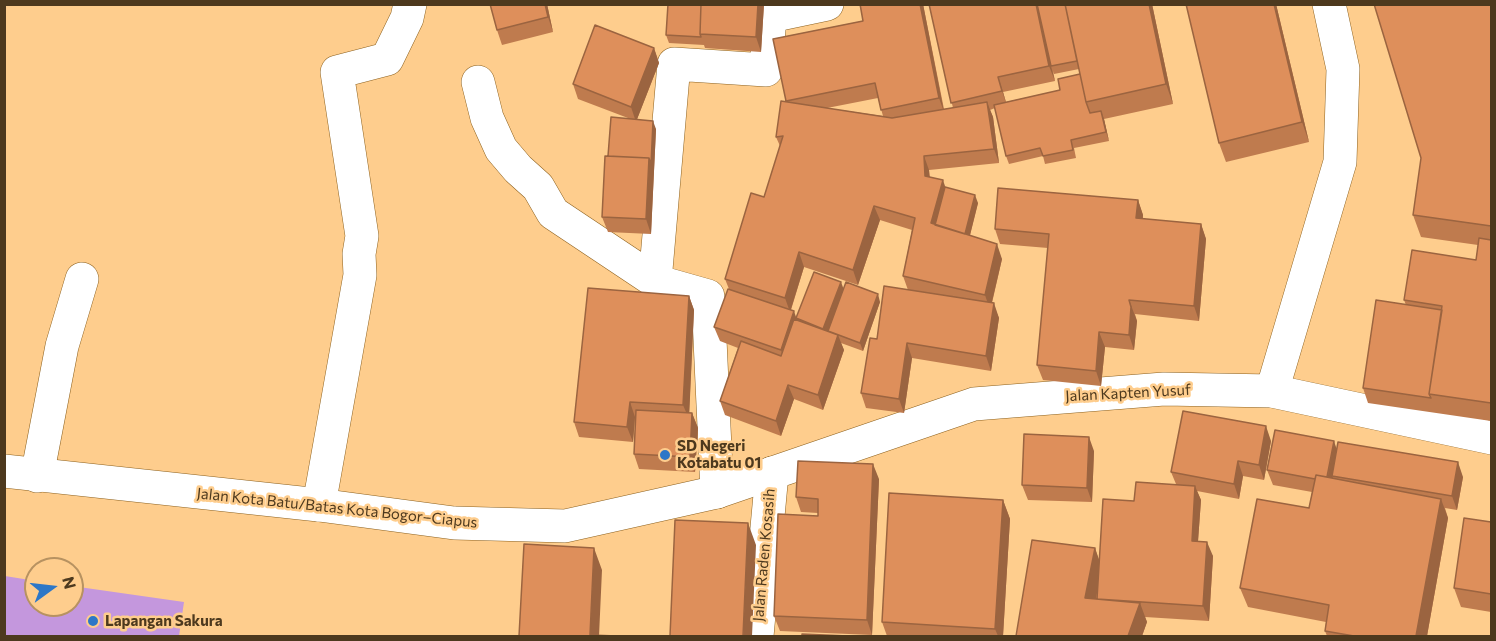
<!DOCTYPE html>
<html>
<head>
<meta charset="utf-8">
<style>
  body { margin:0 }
  #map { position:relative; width:1496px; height:641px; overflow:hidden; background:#fecd8d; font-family:Commissioner,sans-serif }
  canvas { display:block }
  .frame { position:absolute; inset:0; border:6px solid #4d391e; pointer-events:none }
  .north { position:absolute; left:24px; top:557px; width:60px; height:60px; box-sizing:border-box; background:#fecd8d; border:2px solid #b79261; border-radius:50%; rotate:75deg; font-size:16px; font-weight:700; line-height:24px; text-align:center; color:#4d391e }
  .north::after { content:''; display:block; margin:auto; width:21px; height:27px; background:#2d77c7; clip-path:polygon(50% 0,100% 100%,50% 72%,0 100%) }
</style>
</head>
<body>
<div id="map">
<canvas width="1496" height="641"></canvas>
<div class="frame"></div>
<div class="north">N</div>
</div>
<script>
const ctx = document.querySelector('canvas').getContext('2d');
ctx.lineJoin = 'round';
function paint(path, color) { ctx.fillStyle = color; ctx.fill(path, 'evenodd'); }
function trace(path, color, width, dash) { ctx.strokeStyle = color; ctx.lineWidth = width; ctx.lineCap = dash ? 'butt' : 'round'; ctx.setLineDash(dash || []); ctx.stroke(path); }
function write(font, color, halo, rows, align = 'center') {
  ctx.font = font + ' Commissioner,sans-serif'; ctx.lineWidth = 5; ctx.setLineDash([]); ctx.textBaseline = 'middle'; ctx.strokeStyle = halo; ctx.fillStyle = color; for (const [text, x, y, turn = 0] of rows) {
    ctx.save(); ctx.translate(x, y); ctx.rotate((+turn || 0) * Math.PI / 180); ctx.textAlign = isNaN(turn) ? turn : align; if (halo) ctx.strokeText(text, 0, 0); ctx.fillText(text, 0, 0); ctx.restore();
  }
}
paint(new Path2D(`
  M5,576l31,5v24h36v-19l112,16 -5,34h-174z`), '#c497dd');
const minor = new Path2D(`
  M770,16l57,-12
  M478,82l9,36 14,31 17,20 20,18 15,26 102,68 53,15 9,196
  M655,281l19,-217 92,6 4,-54 -1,-12
  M1272,391l68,-229 3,-93 -14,-65
  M37,476l25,-130 20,-67
  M319,505l41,-230 -1,-21 3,-18 -25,-164 50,-13 20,-41 3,-14
  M757,636l15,-163`);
const major = new Path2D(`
  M4,471l315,34 135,18 111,3 152,-34 257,-88 190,-15 108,2 220,47`);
trace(minor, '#8d611e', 34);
trace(major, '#8d611e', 34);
trace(minor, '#fff', 33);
trace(major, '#fff', 33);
paint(new Path2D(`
  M547,4l6,28 -51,13 -5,-15z
  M764,4l-3,48 -56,-4 -1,-3 -35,-2 -3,-8z
  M860,4h63l21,105 9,-1 -24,-104h223l21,100 -69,15 5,22 -35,7 2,10 -31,6 -2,-8 -34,8 -3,-8 -11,-48 -5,2 3,7 6,46 -70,7 1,7 15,10 33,16 -8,32 32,24 -10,44 7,15 -8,53 -79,-13 -8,55 -38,-5 -5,-15 16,-54 31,-49 -5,-14 9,-46 -32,-10 -22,65 -54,-18 -13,43 5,8 47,-29 37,13 -17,49 -22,-8 3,7 -21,60 -29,-11 -13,37 -56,-21 -5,-14 18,-53 -18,-7 -6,-14 15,-38 -4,-10 39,-82 16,-51 -4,-9 11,-35 -14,-63 90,-18zM1079,69l1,5 -20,16 -54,12 -3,-10 52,-11 -2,-10 1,3zM878,98l5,18 -56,-8z
  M1186,4h90l33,138 -83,20 -7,-19z
  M1491,4v417l-123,-18 -5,-15 43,-83 -2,-5 72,-40 2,-15 -57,-8 -8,-22z
  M654,48l5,15 -22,56 19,10 -5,105 -43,-2 -6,-15 6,-61 20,-38 -50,-19 -5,-15z
  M1138,200l5,15v4l58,5 5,15 -7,82 -64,-7 2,7 -3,29 -29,-3 -4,39 -58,-6 -6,-15 11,-117 -48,-4 -5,-15z
  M689,296l5,14 -5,103h3l6,15 -3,44 -56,-3 -5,-15 1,-37 -2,25 -54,-5 -5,-15z
  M1271,441l-7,39 -21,-4 -4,23 -42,-8 4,9 -3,41 15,15 -4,65 -64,-4 2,5 -5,14h-126l79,-88 4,13 35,-60 42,-17 -5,-12z
  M1337,449l126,28 -6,33 -12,-2 3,10 -21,118h-100l-2,-5 1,-9 -78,-15 -8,-19 69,-80 3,-16 -39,-7 -6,-15z
  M1094,451l-2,51 -64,-2 -6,-15z
  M879,479l-7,156 -92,-4 -6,-15 44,-100v-3l-17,-1 -5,-15z
  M1003,500l7,19 -7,117h-116l-5,-14z
  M1491,522v90l-30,-5 -7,-19z`), '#bf7b4e');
paint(new Path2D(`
  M545,4h2l6,28 -5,-15z
  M758,4h6l-3,48 -5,-15z
  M920,4h3l21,108 -5,-14z
  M1036,4h2l13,62 4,15 -6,-15z
  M1149,4h3l21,100 -7,-20z
  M1274,4h2l33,138 -7,-20z
  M654,48l5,15 -23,59 -5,-15z
  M998,77l5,15 4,14 -5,-15z
  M987,102l6,15 6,46 -5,-14z
  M1101,111l3,8 5,22 -3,-9z
  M653,121l3,8 -5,105 -5,-15 3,-61z
  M924,156l5,14 1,21 -5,-15z
  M943,180l5,15 -10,36 -7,-8z
  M975,195l3,8 -11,44 -3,-8z
  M1138,200l5,15 -2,18 -5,-15z
  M874,206l6,14 -22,65 -5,-15z
  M1201,224l5,15 -7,82 -5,-15z
  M997,244l5,15 -12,51 -5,-15z
  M799,252l5,15 -14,45 -5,-14z
  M841,282l3,8 -18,47 -3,-8z
  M878,294l2,8 -17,49 -3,-8z
  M689,296l5,14 -5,109 -6,-14z
  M1129,300l8,21 -3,29 -5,-15z
  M994,303l5,15 -8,53 -5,-15z
  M794,311l5,15 -13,39 -5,-15z
  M1099,332l6,15 -4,39 -5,-15z
  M838,335l6,15 -21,60 -5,-15z
  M907,343l5,15 -8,55 -5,-14z
  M788,385l6,14 -13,37 -5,-15z
  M630,402l5,15 -2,25 -6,-15z
  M692,413l6,15 -3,44 -5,-15z
  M1266,426l5,15 -7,39 -5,-15z
  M1089,437l5,14 -2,51 -5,-14z
  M1334,441l5,15 -7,20 3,6 -8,-1z
  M1238,461l5,15 -4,23 -5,-15z
  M1458,462l5,15 -6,33 -5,-14z
  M873,464l6,15 -7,156 -5,-15z
  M1195,486l6,14 -4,55 -5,-14z
  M1441,499l7,19 -21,118h-11z
  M1003,500l7,19 -7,117h-5l-3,-7z
  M748,523l8,22 -4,91h-9z
  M1207,542l6,14 -4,65 -6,-15z
  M594,548l8,22 -3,66 -9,-1z
  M1095,548l7,20 -10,49 -7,-19z
  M1140,603l7,19 -5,14h-14z`), '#9b6440');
const building = new Path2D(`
  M490,4h55l3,13 -51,13z
  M668,4h33l-1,30 1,3 -35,-2z
  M701,4h57l-2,33 -56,-3z
  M860,4h60l19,94 -58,12 -6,-27 -89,18 -13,-62 90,-18z
  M929,4h107l13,62 -51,11 4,14 -51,12z
  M1037,4h28l12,57 -26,5z
  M1065,4h84l17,80 -80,18z
  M1186,4h88l28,118 -83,21z
  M1374,4h117v222l-78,-11 8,-57z
  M595,25l59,23 -23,59 -58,-23z
  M1080,74l6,28 4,11 11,-2 5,21 -35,8 2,10 -30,6 -3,-8 -34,8 -12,-51 66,-15 -2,-11z
  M781,101l111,17 95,-16 7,47 -70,7 1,20 18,4 -12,43 66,21 -12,51 -82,-19 12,-58 -41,-12 -21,64 -54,-18 -14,46 -60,-19 26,-86 13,4 19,-61 -7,1z
  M611,117l42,4 -2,44 -2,-7 -41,-2z
  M605,156l44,2 -3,61 -44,-2z
  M945,187l30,8 -10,39 -30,-9z
  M998,188l140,12 -2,18 65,6 -7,82 -65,-6 2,7 -2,28 -30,-3 -3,39 -59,-6 12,-131 -54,-5z
  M1479,238l12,2v163l-62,-9 13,-88 -38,-6 8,-50 64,10z
  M814,272l27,10 -18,47 -27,-11z
  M846,282l32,12 -18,49 -32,-12z
  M884,286l110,17 -8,53 -79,-13 -8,56 -38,-6 9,-55 7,1z
  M588,288l101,8 -6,109 -53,-3 -3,25 -53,-5z
  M728,289l66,22 -13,39 -67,-23z
  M1376,300l66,10 -13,84 2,4 -68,-10z
  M794,319l44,16 -20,60 -30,-10 -12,36 -56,-20 21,-60 40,15z
  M636,410l56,3 -2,44 -56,-3z
  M1183,411l83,15 -7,39 -21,-4 -4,23 -63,-12z
  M1275,430l59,11 -7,36 -11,-2 -1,4 -48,-9z
  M1024,434l65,3 -2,51 -65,-3z
  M1338,442l120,20 -6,34 -120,-20z
  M798,461l75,3 -6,156 -93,-4 4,-102 40,2v-17l-22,-2z
  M1316,475l125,24 -25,137h-62l-29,-5 4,-26 -89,-17 17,-89 52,9z
  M1136,482l59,4 -3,55 15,1 -4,64 -106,-7 6,-100 31,2z
  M889,493l114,7 -8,129 -113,-7z
  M1464,518l27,4v72l-37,-6z
  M675,520l73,3 -5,113h-73z
  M1032,540l63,8 -10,50 55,5 -12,33h-112z
  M524,544l70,4 -4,87 27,1h-98z
  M802,634l46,2h-46z`);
paint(building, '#de8f5b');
trace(building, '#9b6440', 1.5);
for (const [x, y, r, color] of [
  [665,455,6,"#2d77c7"],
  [93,621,6,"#2d77c7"]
]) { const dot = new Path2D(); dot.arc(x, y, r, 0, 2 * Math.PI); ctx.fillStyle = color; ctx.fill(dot); trace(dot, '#fecd8d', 2); }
write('15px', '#4d391e', '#fecd8d', [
  ["Jalan Kapten Yusuf",1128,393,-3],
  ["Jalan Kota Batu/Batas Kota Bogor–Ciapus",337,508,6],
  ["Jalan Raden Kosasih",764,555,-85]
]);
write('bold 15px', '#4d391e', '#fecd8d', [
  ["SD Negeri",677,446],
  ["Kotabatu 01",677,463],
  ["Lapangan Sakura",105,621]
], 'left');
</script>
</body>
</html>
